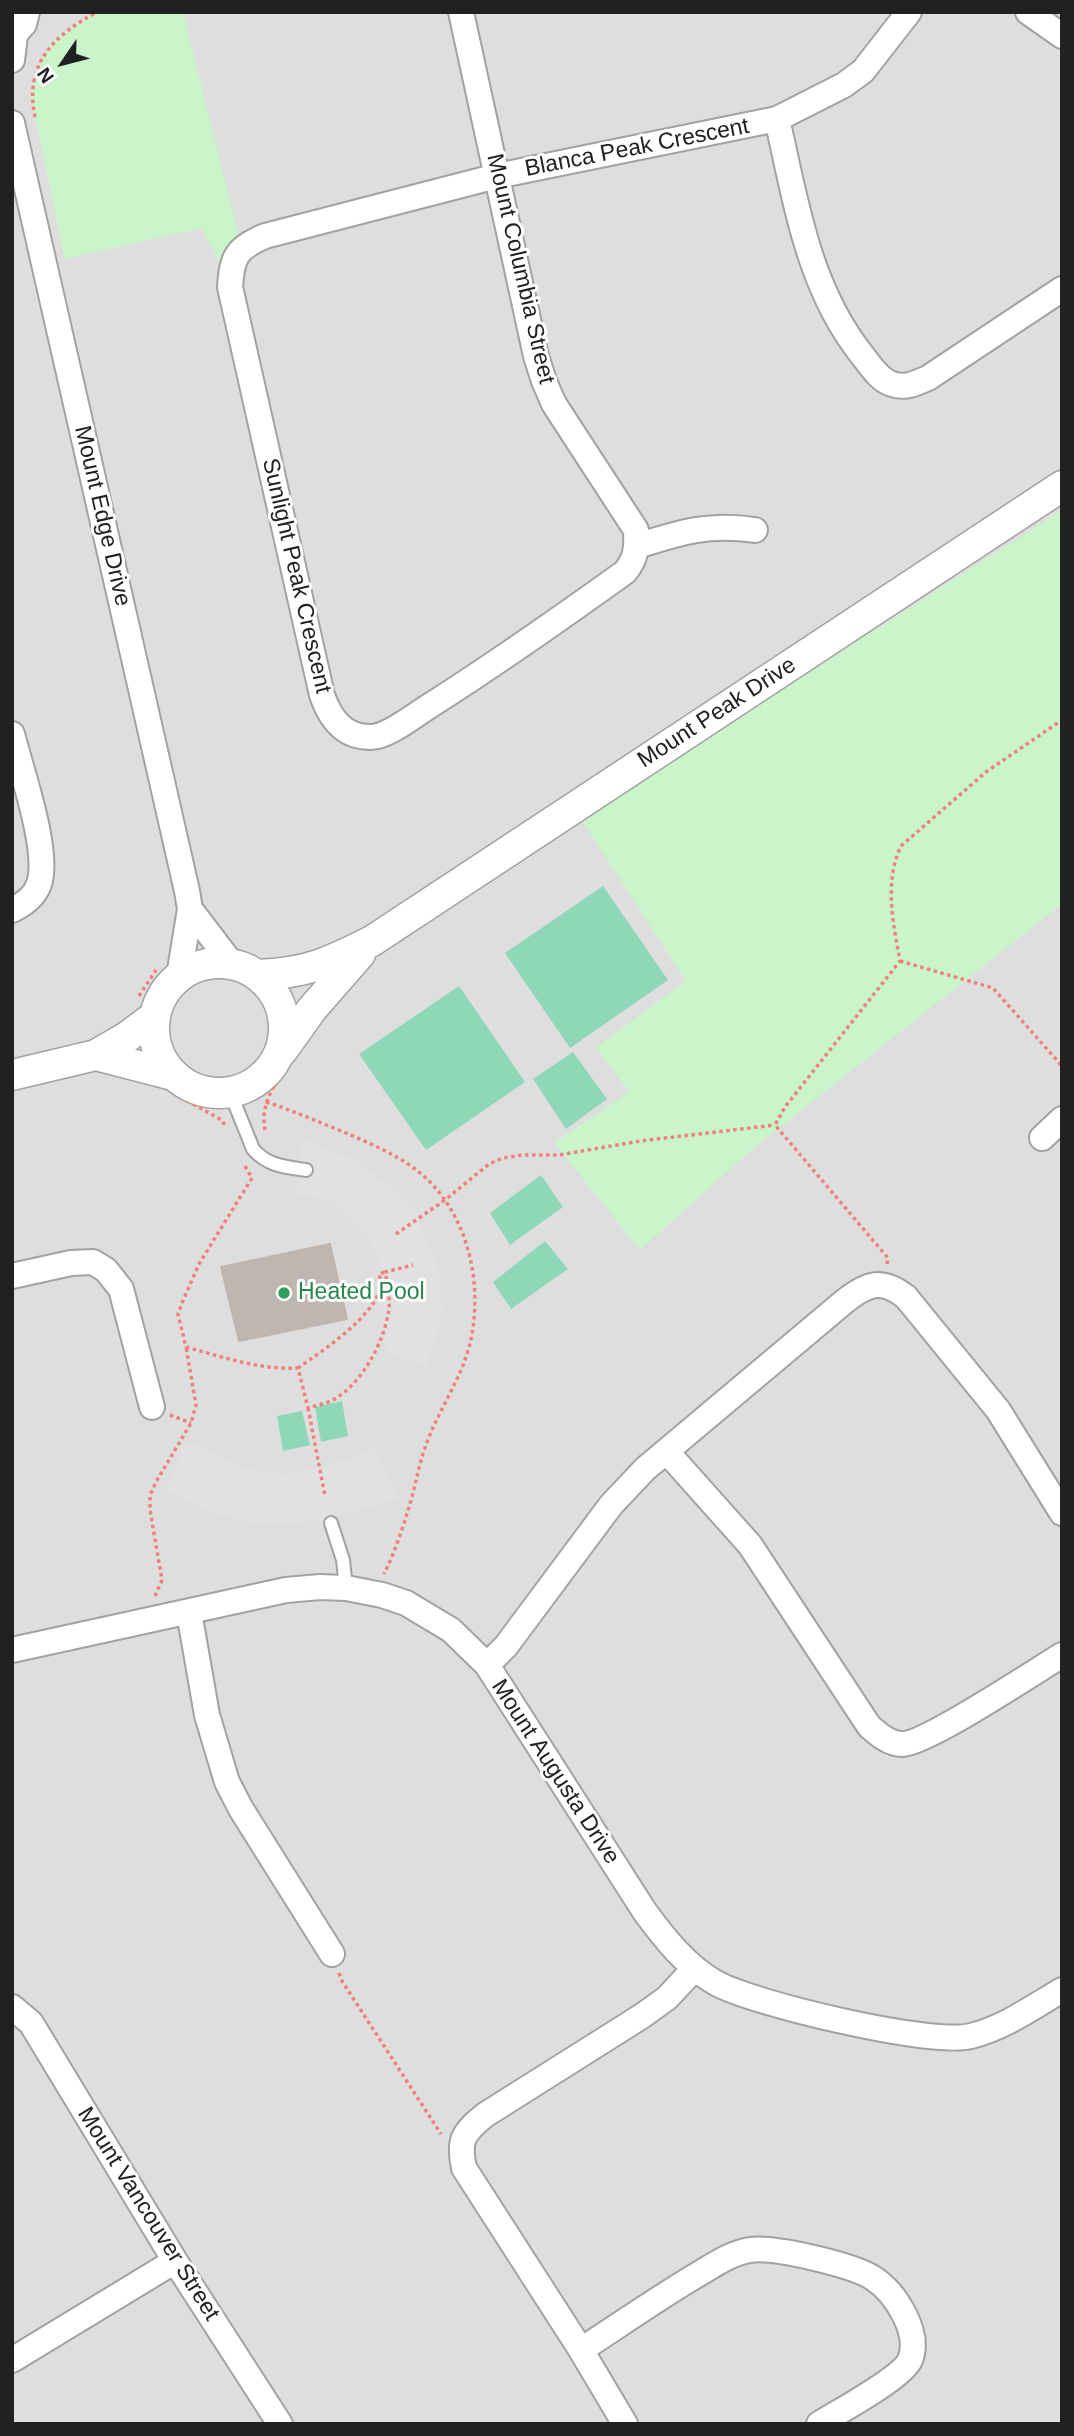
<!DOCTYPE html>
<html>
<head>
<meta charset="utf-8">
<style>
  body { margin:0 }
  #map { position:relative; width:1074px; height:2436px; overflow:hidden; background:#f0ede8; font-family:Helvetica,sans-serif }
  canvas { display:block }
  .frame { position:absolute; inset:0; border:14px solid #212121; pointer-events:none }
  .north { position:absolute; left:28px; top:28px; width:70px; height:70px; -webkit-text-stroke:5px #fff; paint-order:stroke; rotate:235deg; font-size:19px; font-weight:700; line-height:28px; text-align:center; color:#212121 }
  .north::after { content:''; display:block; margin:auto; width:24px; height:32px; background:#212121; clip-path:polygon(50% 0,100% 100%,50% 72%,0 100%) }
</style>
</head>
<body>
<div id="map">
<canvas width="1074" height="2436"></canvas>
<div class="frame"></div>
<div class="north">N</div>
</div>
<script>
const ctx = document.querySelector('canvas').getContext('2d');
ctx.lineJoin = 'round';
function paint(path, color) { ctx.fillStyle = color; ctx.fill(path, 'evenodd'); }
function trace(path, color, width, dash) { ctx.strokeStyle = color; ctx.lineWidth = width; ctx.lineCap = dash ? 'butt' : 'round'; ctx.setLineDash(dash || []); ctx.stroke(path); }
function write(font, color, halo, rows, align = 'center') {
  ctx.font = font + ' Helvetica,sans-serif'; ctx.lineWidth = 6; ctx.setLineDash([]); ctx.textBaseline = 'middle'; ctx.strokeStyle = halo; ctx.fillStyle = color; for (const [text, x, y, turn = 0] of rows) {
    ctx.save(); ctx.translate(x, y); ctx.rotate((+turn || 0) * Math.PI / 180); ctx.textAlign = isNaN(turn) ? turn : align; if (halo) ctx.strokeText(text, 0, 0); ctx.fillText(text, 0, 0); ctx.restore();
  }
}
paint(new Path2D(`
  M12,12h1050v2412h-1050z`), '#dfdede');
paint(new Path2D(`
  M97,12h86l60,241 -15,24 -27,-49 -136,31 -34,-162 10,-37 15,-22 20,-15z
  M1062,510v394l-307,243 -115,103 -86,-107 75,-51 -33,-45 90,-66 -105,-162z`), '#caf5cb');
paint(new Path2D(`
  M603,886l65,94 -98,68 -65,-95z
  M459,986l66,96 -99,68 -67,-96z
  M573,1052l34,47 -41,30 -33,-50z
  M541,1175l22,32 -53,38 -20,-32z
  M545,1241l23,28 -57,40 -18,-27z
  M342,1401l6,35 -27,6 -6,-35z
  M302,1411l8,34 -27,6 -6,-35z`), '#8ed8b7');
paint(new Path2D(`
  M301,1139l60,24 52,43 25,61 4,43 -6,30 -11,27 -39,-16 -3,-82 -18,-36 -33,-33 -36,-6z
  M187,1441l59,27 38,6 25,-4 40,-11 26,-11 25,51 -83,22 -59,3 -49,-12 -44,-22z`), '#e1e1e1');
const building = new Path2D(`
  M330,1244l17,75 -108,22 -18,-74z`);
paint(building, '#bdb6b1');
trace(building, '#c1b4ac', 2);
const service = new Path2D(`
  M230,1092l23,57c14,17 33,18 53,21
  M331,1523l12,37 3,28`);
const minor = new Path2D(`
  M461,12l75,344 8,25 10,23 82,126c1,18 0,29 -11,42 -64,46 -128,91 -194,133 -15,9 -44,33 -61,32 -27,0 -40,-19 -48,-42l-92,-408c2,-31 7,-39 35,-51l232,-60 280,-57 67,-34 19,-14 46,-59
  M1028,12l34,24
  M12,37l12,-13 3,-12
  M12,60l3,-24
  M777,119c19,83 31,168 85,236 8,10 17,25 30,29 14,5 23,-1 36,-6l134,-89
  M12,123l175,768 3,18 -11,67
  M637,546c44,-14 72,-23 118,-16
  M12,734c9,36 38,117 27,150 -4,12 -16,21 -27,26
  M190,909l42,55
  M1042,1138l20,-19
  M12,1276l59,-13 22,-1 13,8 15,19 31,118
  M667,1452l83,93 119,181c9,8 20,18 33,18 22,1 134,-73 160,-89
  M189,1612l18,103 20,67 14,27 91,145
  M12,1650l274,-60 34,-3 26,1 36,7 24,8 45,27 36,35 158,247c20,27 41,54 71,71 38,21 215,63 255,53 33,-8 62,-29 91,-46
  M487,1665l19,-19 105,-141 34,-36 200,-168c23,-18 37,-23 61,-4l92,113 64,103
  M12,2007l19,16 144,238 105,163
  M581,2350c40,-26 80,-54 121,-78 15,-9 30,-19 48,-22 23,-4 103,15 123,28 23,15 48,55 37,82 -8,18 -72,52 -91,64
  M12,2360l163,-99
  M625,2424l-44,-74 -117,-182c-6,-28 -1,-35 21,-53l157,-99 25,-18 27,-29`);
const tertiary = new Path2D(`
  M154 1028a65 65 0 1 1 130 0a65 65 0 1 1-130 0Z
  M257,975c51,-2 71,-12 115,-34l690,-455
  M282,1051l30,-42 48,-55
  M96,1055l77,20
  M12,1075l84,-20 31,-18 28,-21`);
trace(service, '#a2a2a2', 16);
trace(minor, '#a2a2a2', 28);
trace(tertiary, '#a2a2a2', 33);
trace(new Path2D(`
  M35,117c-11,-53 18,-81 62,-105
  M900,961l93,27 69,78
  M139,996l17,-26
  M181,1097l42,24 1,4
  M266,1102c28,9 53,20 80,31 21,9 42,18 62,31 55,36 75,108 64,170 -7,40 -31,71 -45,108 -8,21 -11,41 -17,62 -7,23 -15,48 -26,70
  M265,1130c-4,-21 4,-36 15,-54
  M245,1166l7,12 -53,86 -17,39 -4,11 8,33c37,10 73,23 112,21l10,40c10,-3 21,-5 30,-11 25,-17 44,-52 50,-82 3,-13 0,-29 -3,-43l28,-7
  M396,1234l49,-34 44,-36 14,-6 19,-3h37l81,-14 135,-16
  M887,1264l1,-6 -113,-133 10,-18 115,-146c-7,-38 -16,-79 1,-115l85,-74 76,-52
  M298,1368c24,-17 78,-52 83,-83 0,-3 -1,-7 -2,-11l6,-2
  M308,1408l17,88
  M170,1415l21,8
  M155,1596l7,-16 -12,-70v-15l6,-13 35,-59 5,-18 -10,-58
  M339,1973l3,8 99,153`), '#ee827b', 3.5, [3.5, 3.5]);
trace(service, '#fff', 12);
trace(minor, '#fff', 24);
trace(tertiary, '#fff', 30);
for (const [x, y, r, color] of [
  [284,1293,7,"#2e9e5b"]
]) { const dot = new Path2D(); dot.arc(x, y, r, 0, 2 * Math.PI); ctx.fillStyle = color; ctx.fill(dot); trace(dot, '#fff', 2.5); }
write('23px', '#212121', '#fff', [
  ["Blanca Peak Crescent",637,148,-11],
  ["Mount Columbia Street",520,269,77],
  ["Mount Edge Drive",102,516,77],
  ["Sunlight Peak Crescent",296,576,77],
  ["Mount Peak Drive",717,713,-33],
  ["Mount Augusta Drive",555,1772,57],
  ["Mount Vancouver Street",148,2214,58]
]);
write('23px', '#27864d', '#fff', [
  ["Heated Pool",298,1293]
], 'left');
</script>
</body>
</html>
